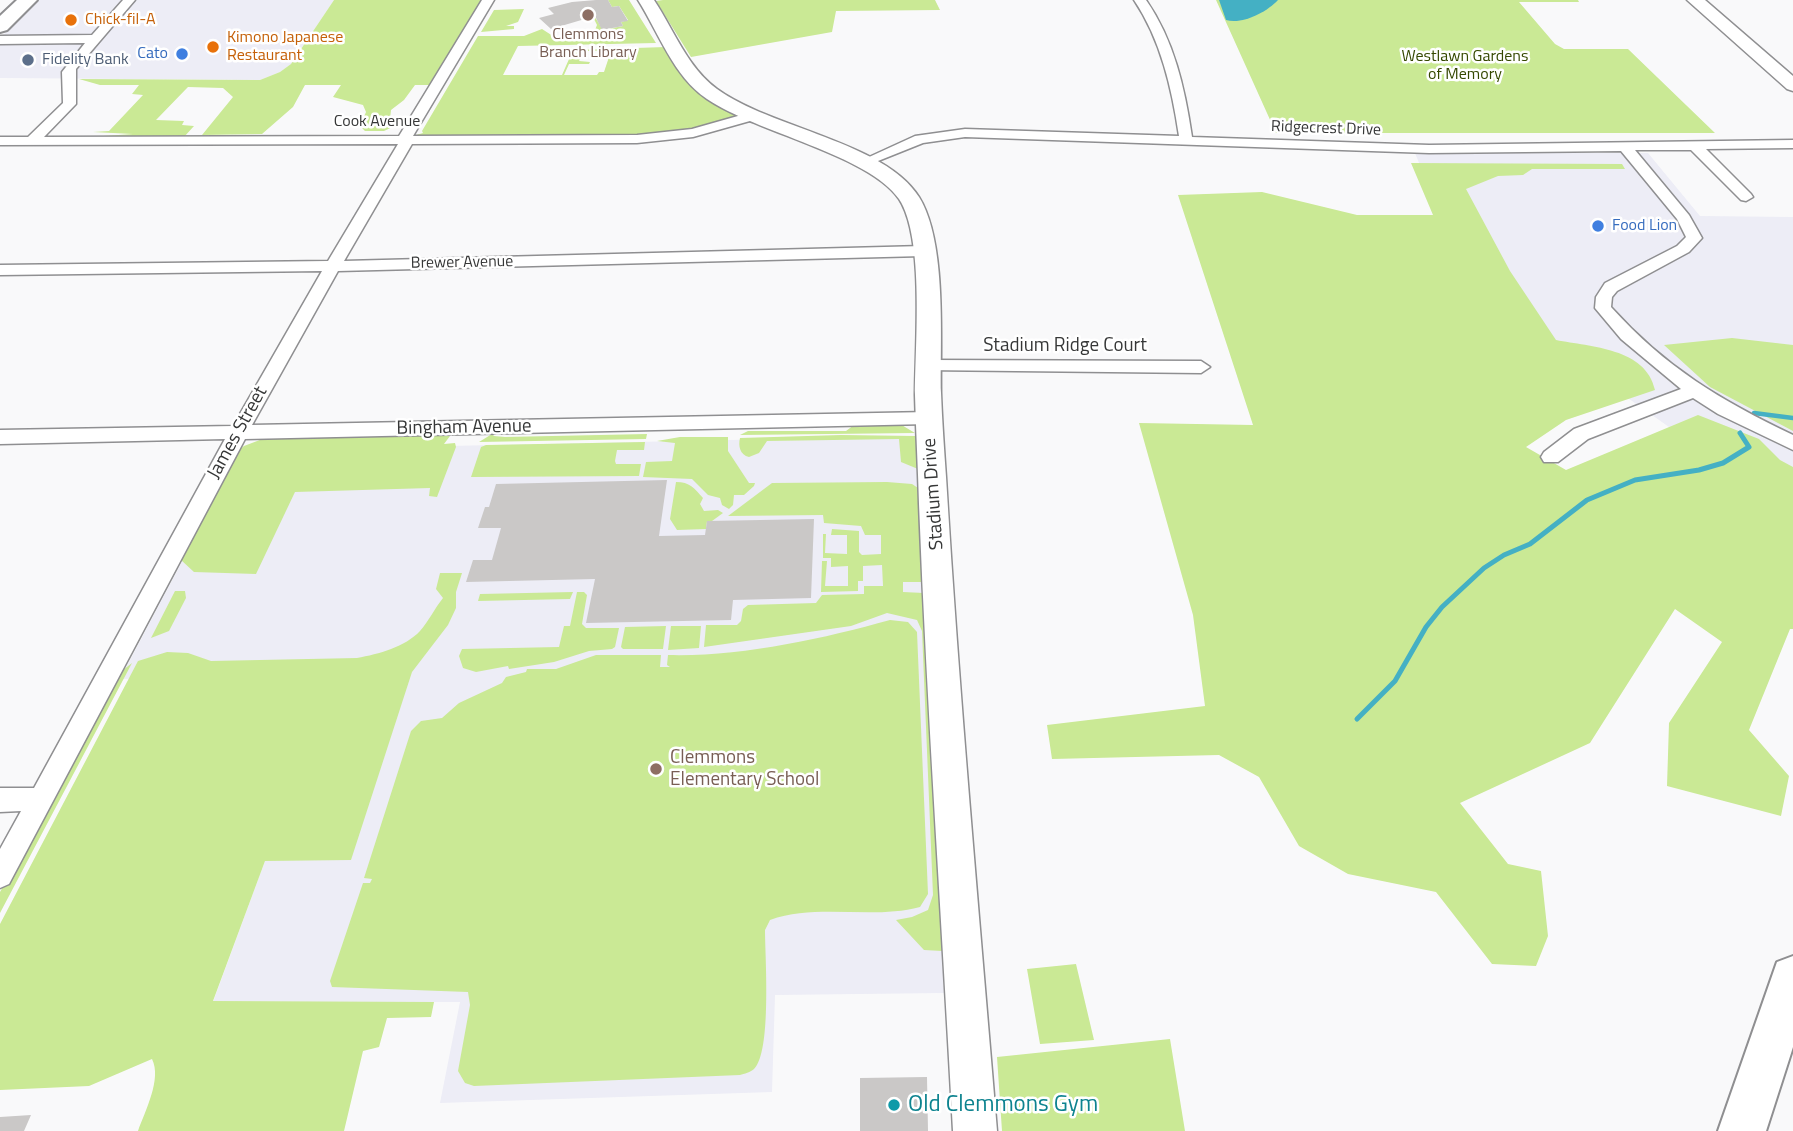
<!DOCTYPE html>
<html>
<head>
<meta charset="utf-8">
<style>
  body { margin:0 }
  canvas { display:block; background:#f9f9fa }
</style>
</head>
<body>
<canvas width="1793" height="1131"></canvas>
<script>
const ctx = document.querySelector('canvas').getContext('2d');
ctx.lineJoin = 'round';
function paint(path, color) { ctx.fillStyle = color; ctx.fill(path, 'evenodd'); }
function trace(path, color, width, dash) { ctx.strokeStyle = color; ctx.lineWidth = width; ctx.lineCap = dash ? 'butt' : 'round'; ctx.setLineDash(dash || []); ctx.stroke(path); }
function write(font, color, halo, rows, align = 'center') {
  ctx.font = font + ' "Titillium Web",sans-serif'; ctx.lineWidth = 5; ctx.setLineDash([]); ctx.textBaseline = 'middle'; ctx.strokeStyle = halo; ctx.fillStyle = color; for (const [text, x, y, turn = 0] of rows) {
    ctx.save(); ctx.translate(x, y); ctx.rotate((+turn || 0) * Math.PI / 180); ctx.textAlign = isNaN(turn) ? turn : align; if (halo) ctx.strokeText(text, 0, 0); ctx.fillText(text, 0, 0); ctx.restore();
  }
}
paint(new Path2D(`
  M38,0h296l-43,64 -11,8 -20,8 -260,-2v-40z
  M1415,153h233l52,63 93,1v273l-97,-44 -135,-95 -116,-124z
  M916,436l28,557 -169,2 -3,97 -332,11 20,-101h-247l52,-141 147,-189 -292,7 64,-121 103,-72 161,-40z`), '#ededf6');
paint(new Path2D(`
  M334,0h148l-53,85h-14l-11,15 -13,10 -1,9 5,7 -11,5h-19l-5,-5 6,-14 -3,-7 -30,-8 8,-12h-36l-12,22 -31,27 -60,1 31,-38 -10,-9 -35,-1 -32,33 28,1 -2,4 12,1 -10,11h-95l44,-3 -40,-2 16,-1 34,-36 -11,-1 7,-9h-39l-21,-6 181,1 20,-8 11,-8z
  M608,0h21l27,43 -138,3 -15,29h59l11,-25 93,-3 53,57 21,13 -51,14 -36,5 -237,-1 7,-2 -1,-2 56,-95h46l18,-7 14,9 39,-8 2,-5 -4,-8h2l8,13 20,-4 -2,-4 7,-2 -9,-14 -7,1zM585,51h21l-1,5 4,1 -5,15h-5l-2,3h-33l5,-11h20l1,-2 -11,-1z
  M663,0h272l5,10 -104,1 -4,21 -141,25 -35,-56z
  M1216,0h362l1,2h-60l36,42 9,5h64l87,84h-439z
  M524,9l-6,13 -12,4h8v3l-33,3 13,-22z
  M1411,163l211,1 3,5h-93l-9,6 -25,1 -32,13 44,82 46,69c35,7 90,8 99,50l-89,30 -40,27 40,23 132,-55 61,24 21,21 13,7v162h-3l-41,101 40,46 -8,40 -114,-30 2,-63 53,-81 -47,-33 -85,134 -130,60 48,61 33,7 7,65 -12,30 -44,-2 -56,-72 -88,-18 -49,-28 -40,-69 -40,-22 -167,4 -5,-34 158,-19 -12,-91 -54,-192 114,2 -75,-230 84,-3 95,23h76z
  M1732,338l61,7v86l-83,-44 -46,-42z
  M900,424l15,9 -175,2 8,-4h98l8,-6z
  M442,434l8,2 -6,8 11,-1 1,4 -19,50 -8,-1 1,-8 -135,4 -39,82 -62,-2 -13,-12 53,-106 10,-8 21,-8z
  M492,434l2,2 11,1 142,-3 -1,5 -167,3z
  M841,435l75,1 2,33 -17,-7 -2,-23 -132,2 -8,12 -10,4c-9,-2 -11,-11 -9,-19z
  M680,437h48v14l21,32h6l-1,3 -10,9h-10l-1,10 -4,4 -7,-4 -2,-7 -12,-3 -16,-16 -49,-2 3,-15 26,-1 3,-18 -18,-2z
  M645,442l-1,8h-27l-2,11 1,3h25l-2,12 -168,1 10,-30 5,-2z
  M676,482c14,0 18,6 27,16l-3,6 4,7 14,-1 5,3 -11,8h-5l-1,8 -29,1 -7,-11z
  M887,482l25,2 6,4 5,94h-20v10l21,1 18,358 -18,-1 -28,-30 16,-3 16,-7 5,-15 -11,-264 -5,-11 -30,-7 -36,13 -147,21 2,-22h31l4,-4 2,-12 5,-4 68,-2 6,-8 42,-1v-8h19l-1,-21 -19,1v15h-5v10l-37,1 1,-31h5l-2,25h23v-20l-17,1v-9h-8v-24h3l-1,19 22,1v-19h-16l1,-6 27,2v21l3,3 19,-1v-19h-16l-4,-9 -37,-3 -1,-8 -95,1 44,-33z
  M440,573h22l-6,19v16l-8,17 -36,47 -61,188 -86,1 -52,140 221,1 -3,15 -44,1 -8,29 -16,4 -19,80h-206c7,-20 24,-52 14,-72l-63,27 -89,4v-166l138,-263 29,-9 21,1 23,8 146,-3c22,-4 48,-11 63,-27 8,-9 15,-23 23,-33l-7,-9z
  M175,591h10l1,7 -17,33 -18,7z
  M573,592l-3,7 -92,2 2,-7z
  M577,592h7l3,3 -5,29 4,4h33l-4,19 -3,2 -23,2 -35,11 -45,7 -1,-3 -32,6 -13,-4 -4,-12 3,-7 97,-2 5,-21h6z
  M890,620l18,2 9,10 11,262 -8,13c-49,13 -102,-4 -150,13l-5,10c0,26 7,122 -11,139 -3,3 -10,5 -14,6l-266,11 -9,-3 -7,-12 12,-66 -2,-13 -136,-5 -2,-6 33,-98h7l2,-4 -8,-1 47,-147 10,-10 21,-3 17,-15 43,-20 4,-6 20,-5 1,-3h29l40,-14h65l-1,12h10l-3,-2 1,-10c71,2 154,-16 222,-35z
  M666,626l-3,23h-40l-2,-2 4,-20z
  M671,626h30l-2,22 -31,2z
  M132,663l-132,250v-21l118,-218z
  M1076,964l18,76 -54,4 -13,-75z
  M1170,1039l15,92h-183l-5,-74z`), '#cae995');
paint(new Path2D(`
  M1219,0h59c-11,12 -36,25 -52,20z`), '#44b0c4');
trace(new Path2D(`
  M1754,413l39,5`), '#44b0c4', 4.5);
trace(new Path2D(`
  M1357,719l38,-38 31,-54 16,-20 42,-39 20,-13 26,-11 57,-44 48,-20 64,-10 24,-7 26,-16 -9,-14`), '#44b0c4', 5);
paint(new Path2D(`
  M596,0h12l4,7 7,-1 9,15 -7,1 2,4 -21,4 -7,-14 -44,13 -12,-11 15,-4 -6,-6 24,-6z
  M667,480l-8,56 46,-1 2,-14 107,-2 -3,79 -78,2 -2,20 -145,3 9,-44 -129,3 7,-22h19l9,-32h-23l7,-21h4l7,-23z
  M927,1077l1,54h-68v-53z
  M31,1115l-7,16h-24v-14z`), '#cac8c7');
const street = new Path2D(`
  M123,0h12l-59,69v35l-32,33 355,-1 83,-136h12l-81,136 224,-1 55,-6 60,-17 7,4 -2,3 -64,18 -56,6 -225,1 -68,117 579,-15 8,5 -8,5 -585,15 -86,154 677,-13 7,1 2,5 -2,5 -7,1 -684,15 -236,445 -9,4v-39l21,-38 -21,1v-24h34l191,-349 -225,5v-14l233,-4 89,-155 -322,4v-10l328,-4 70,-117 -398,1v-8h28l35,-34 -1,-31 23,-29 -85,1v-8l92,-1z
  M1134,0h12c28,40 39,89 46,137l237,8 364,-5v8l-87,1 45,45 2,3 -7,4 -5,-1 -50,-50h-56l54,65 13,23 -13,14 -72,39 -5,6 -1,10c55,61 109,93 182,128v15l-75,-36 -25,-16 -105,41 -30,23h-14l-3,-5 3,-5 30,-23 107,-40 -60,-50 -26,-31 1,-11 9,-14 72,-37 9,-9 -9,-18 -56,-68 -192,2 -464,-16 -42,6 -60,24 -7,-4 59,-27 50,-7 214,7c-7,-47 -18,-96 -45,-136z
  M929,360l272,1 9,6 -9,6 -278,-3 -3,-4 3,-4z`);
const secondary = new Path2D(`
  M638,0h16c20,30 33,67 63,89 53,39 168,53 202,108 28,45 21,143 22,196 1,28 3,56 5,84 13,218 33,436 51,654h-44c-11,-209 -26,-418 -34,-627 -1,-36 -3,-72 -4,-109 0,-47 10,-157 -16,-196 -30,-44 -144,-67 -192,-100 -34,-23 -48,-66 -69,-99z
  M1687,0h18l88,76v15l-6,-2z`);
const primary = new Path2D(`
  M17,0h20l-30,30 -7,2v-16z
  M1793,956v91l-27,84h-48l59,-169z`);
trace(street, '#8f8f91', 3);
trace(secondary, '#8f8f91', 3);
trace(primary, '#8f8f91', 4);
paint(street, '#fff');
paint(secondary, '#fff');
paint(primary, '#fff');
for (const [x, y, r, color] of [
  [588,15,7,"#8d6e63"],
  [71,20,7,"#e8710a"],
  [213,47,7,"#e8710a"],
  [182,54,7,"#3f7fe0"],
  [28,60,7,"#5c6f8a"],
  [1598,226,7,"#3f7fe0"],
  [656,769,7,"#8d6e63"],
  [894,1105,7,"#0f9aa8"]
]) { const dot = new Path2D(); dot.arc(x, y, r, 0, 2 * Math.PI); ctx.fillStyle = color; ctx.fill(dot); trace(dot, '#fff', 2.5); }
write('16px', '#c56008', '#fff', [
  ["Chick-fil-A",85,20],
  ["Kimono Japanese",227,38],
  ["Restaurant",227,56]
], 'left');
write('16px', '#785e54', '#fff', [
  ["Clemmons",588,35],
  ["Branch Library",588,53]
]);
write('16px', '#366cbe', '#fff', [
  ["Cato",168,54],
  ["Food Lion",1612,226,"left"]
], 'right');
write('16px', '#354800', '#fff', [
  ["Westlawn Gardens",1465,57],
  ["of Memory",1465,75]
]);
write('16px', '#4e5e75', '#fff', [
  ["Fidelity Bank",42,60]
], 'left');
write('16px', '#363737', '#fff', [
  ["Cook Avenue",377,122],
  ["Ridgecrest Drive",1326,129,2],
  ["Brewer Avenue",462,263,-1]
]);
write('19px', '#363737', '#fff', [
  ["Stadium Ridge Court",1065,346],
  ["Bingham Avenue",464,428,-1],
  ["James Street",238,433,-61],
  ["Stadium Drive",934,494,-94]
]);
write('19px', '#785e54', '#fff', [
  ["Clemmons",670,758],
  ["Elementary School",670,780]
], 'left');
write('23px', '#0d838f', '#fff', [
  ["Old Clemmons Gym",908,1105]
], 'left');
</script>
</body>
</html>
